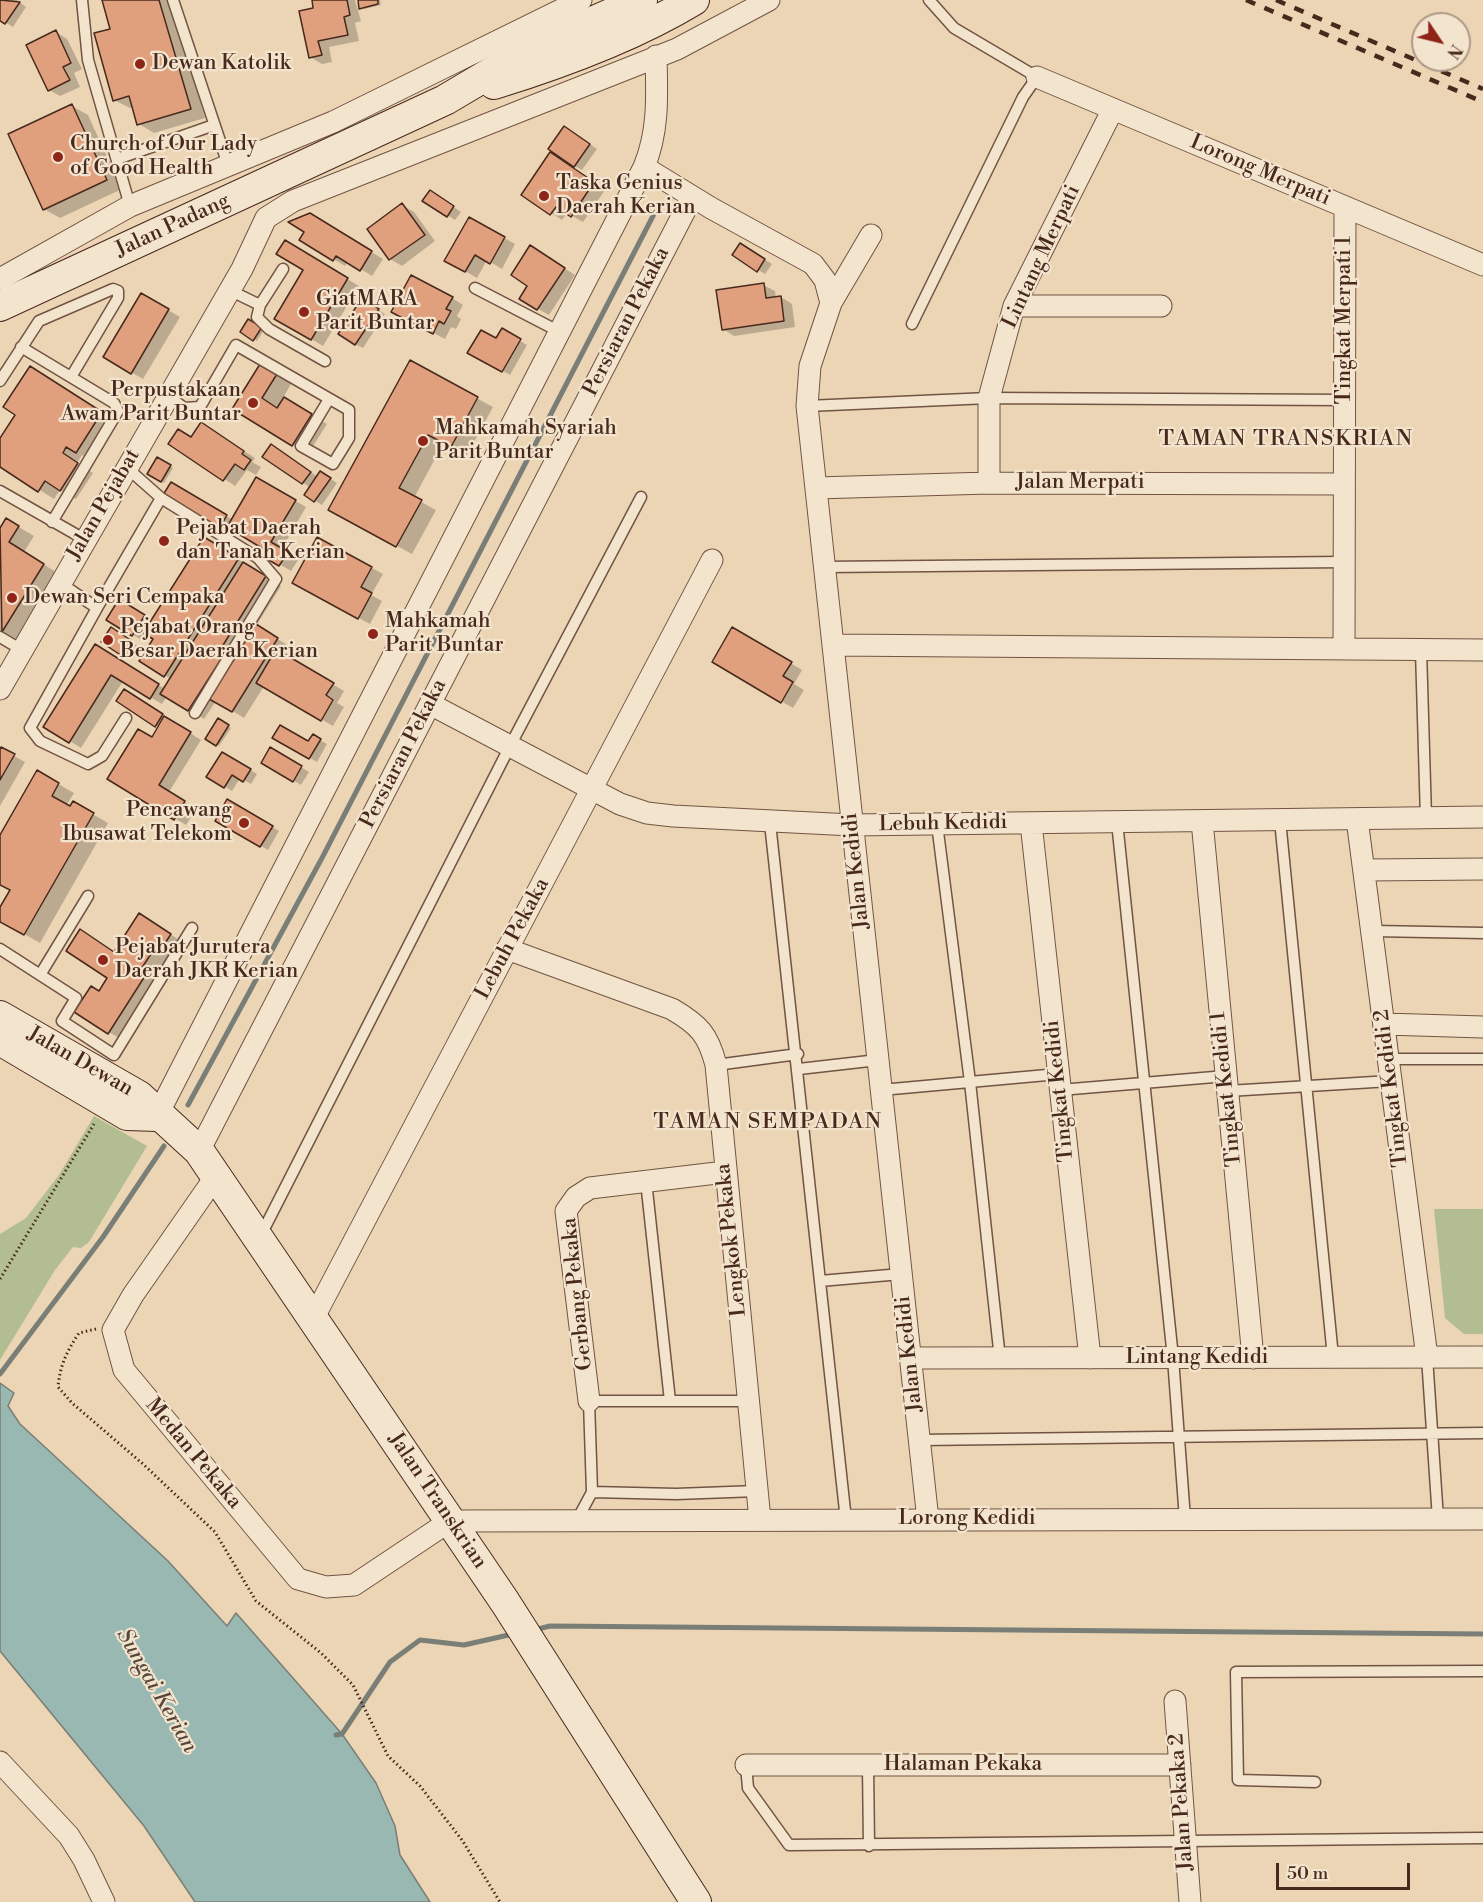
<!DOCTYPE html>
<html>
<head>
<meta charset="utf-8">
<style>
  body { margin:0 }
  #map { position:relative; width:1483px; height:1902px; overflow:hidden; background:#ecd5b4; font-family:"Libre Bodoni",serif }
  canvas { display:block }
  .north { position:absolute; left:1411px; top:12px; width:60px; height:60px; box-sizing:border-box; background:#f3e4ce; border:2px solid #af9987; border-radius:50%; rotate:125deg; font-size:16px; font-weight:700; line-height:24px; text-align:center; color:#48291d }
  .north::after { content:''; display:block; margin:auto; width:21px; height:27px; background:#8f2418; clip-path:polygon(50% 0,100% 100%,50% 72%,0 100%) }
  .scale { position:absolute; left:1276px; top:1863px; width:134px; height:27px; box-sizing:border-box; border:3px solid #48291d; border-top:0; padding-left:8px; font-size:18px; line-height:21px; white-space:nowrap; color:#48291d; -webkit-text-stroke:4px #f3e4ce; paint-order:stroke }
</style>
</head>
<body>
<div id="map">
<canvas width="1483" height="1902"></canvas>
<div class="north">N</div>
<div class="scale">50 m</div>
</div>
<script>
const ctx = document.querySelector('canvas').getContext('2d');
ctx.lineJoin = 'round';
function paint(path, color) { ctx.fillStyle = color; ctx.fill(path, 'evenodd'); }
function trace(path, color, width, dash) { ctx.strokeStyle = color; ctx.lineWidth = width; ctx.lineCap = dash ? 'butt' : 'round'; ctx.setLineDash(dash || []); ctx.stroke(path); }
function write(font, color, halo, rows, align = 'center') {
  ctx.font = font + ' "Libre Bodoni",serif'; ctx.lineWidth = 4.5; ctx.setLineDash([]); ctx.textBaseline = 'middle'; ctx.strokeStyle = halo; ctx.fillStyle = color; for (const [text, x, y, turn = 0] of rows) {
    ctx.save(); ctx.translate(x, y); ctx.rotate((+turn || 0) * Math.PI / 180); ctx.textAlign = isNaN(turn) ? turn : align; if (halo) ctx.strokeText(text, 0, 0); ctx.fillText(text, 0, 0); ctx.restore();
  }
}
paint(new Path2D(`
  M94,1116l53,30 -58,96 -8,6 -8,-1 -18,23 -55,90v-126l26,-16 33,-43z
  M1434,1209h49v125h-19l-19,-16z`), '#b2be91');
const water = new Path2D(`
  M0,1383l14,10 -6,13 12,18 148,137 59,65 9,-13 106,121 34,49 19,43 5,29 30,47h-235l-51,-76 -144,-175z`);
paint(water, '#99b8b2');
trace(water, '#797f76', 1.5);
paint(new Path2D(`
  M0,0h17l9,7 -13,20 -13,-8z
  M103,0h68l34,118 -51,15 -15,-9 -5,-17 -4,1 -16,-8 -3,-70z
  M317,0h38l6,21 -6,2 4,18 -30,6 3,15 -10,2 -12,-7z
  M359,0h21l1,5 -17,4z
  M56,32l11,7 15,30 -8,4 6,14 -20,9 -11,-6z
  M72,106l16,9 34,74 -62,29 -16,-9z
  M572,132l25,17 -15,21 -11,-6 -1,2 35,24 -22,32 -16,-9 -5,7 -11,-7 -1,-59 16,9z
  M437,196l24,16 -6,8 -31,-20z
  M402,205l12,7 21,29 -33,25 -12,-7z
  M310,215l73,44 -11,17 -24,-15 -3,5 -44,-26 5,-9z
  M470,219l45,25 -13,25 -15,-9 -10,18 -31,-18z
  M285,242l74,44 -36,60 -47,-28 29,-48z
  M748,249l24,15 -7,10 -31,-19z
  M542,254l33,21 -26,40 -11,-6 -9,-24z
  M763,285l12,6 1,7 5,-1 11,7 3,23 -61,9 -11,-7z
  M142,295l38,22 -37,62 -38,-22z
  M452,298l11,7 -6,11 4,3 -5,10 -5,-2 -6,12 -41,-21z
  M369,304l16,10 -22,34 -8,-4z
  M249,321l15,9 -7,11 -15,-9z
  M502,330l25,15 -17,30 -40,-23 26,-12z
  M410,362l83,45 -26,48 -23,-13 -30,56 22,12 -24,44 -67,-36z
  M261,366l30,18 -8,14 44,26 -19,30 -74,-45z
  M46,377l71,45 -25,39 -10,-6 -5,8 16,10 -17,26 -16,-9 -6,9 -54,-34v-24z
  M202,424l53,34 -3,4 9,5 -5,8 -9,-5 -12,16 -65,-43 22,-4z
  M279,450l39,27 3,-4 16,10 -15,22 -16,-10 5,-7 -47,-31z
  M158,459l15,9 -9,15 -15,-9z
  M257,479l49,28 -25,43 17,10 -7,11 -27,-16 3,-6 -37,-22 -3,4 -61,-37 6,-10 61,36z
  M7,520l27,16 -10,16 35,22 -41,66 -18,-10v-100z
  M318,539l65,35 -12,21 11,6 -12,23 -76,-41z
  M219,547l62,39 -25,40 33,20 -6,9 61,36 -7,12 7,4 -11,19 -69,-40 -20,32 -28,-17 -12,18 -37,-23 -5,8 -39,-23 -42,67 -35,-22 61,-73 58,36 6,-10 -30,-18 14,-22 -11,-7 -4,7 -7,-4 -13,-34 32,20z
  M733,629l69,41 -8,14 10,6 -11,18 -79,-46z
  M118,633l20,13 -8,13 -27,-17z
  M131,695l70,45 -32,52 27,17 -10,16 -77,-46 43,-40 7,-12 -41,-26z
  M219,720l12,8 -12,18 -12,-8z
  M313,736l14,8 -10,18 -42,-25 34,6z
  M2,749l23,13 -25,44v-54z
  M271,749l38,23 -8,13 -38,-23z
  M223,754l34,20 -6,10 -11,-6 -8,13 -23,-15z
  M37,772l37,21 -8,13 4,2 3,-5 35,20 -68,120 -40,-23v-10l12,-20 -12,-7v-45z
  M228,802l51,29 -11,19 -51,-30z
  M155,924l30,20 -61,97 -15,-9 -9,-40 9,-15 -13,-37 19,13z`), '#0003');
trace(new Path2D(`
  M188,1105l134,-247 332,-644
  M0,1374l103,-137 61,-91
  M534,1630l16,-4 933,8
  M336,1735l6,-1 48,-72 30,-22 44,5 49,-11`), '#797f76', 5);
const building = new Path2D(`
  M0,0l20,2 -15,22 -5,-3z
  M102,0h57l32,109 -54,16 -8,-29 -16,5 -19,-68 16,-4z
  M312,0h35l3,15 -6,2 4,18 -30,6 4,14 -13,3 -10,-47 14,-3z
  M358,0h20v4l-19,5z
  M56,30l15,33 -8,4 7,13 -22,11 -22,-46z
  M72,104l35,76 -64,30 -35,-76z
  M564,126l26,18 -16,23 -26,-18z
  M550,152l44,30 -23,35 -15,-10 -6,8 -29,-20z
  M430,190l24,16 -7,11 -25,-16z
  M402,203l23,32 -36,25 -22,-31z
  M310,213l62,38 -12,20 -24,-15 -3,5 -34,-21 5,-8 -16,-10z
  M469,217l36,20 -15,27 -15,-9 -10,17 -21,-11z
  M285,240l63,38 -37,62 -37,-21 29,-49 -27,-16z
  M740,243l25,16 -8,13 -25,-17z
  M530,245l35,23 -28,42 -18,-11 8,-13 -16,-11z
  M411,275l42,22 -7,12 5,2 -7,13 -5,-3 -6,13 -42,-22z
  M764,283l2,15 15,-2 3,25 -62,9 -6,-40z
  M141,293l28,16 -38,65 -28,-17z
  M362,298l17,11 -24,36 -17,-11z
  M248,319l14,8 -9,14 -13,-9z
  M502,328l19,11 -19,33 -35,-19 14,-23 15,8z
  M410,360l68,37 -27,50 -23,-12 -29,53 23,12 -26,47 -68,-37z
  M260,364l17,10 -15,24 15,10 7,-11 28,17 -20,32 -60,-37z
  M30,366l72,46 -26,41 -10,-6 -3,6 15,10 -18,28 -15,-10 -7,11 -38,-25v-29l15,-23 -12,-8z
  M201,422l43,29 -2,3 9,6 -7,10 -9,-6 -12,17 -55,-37 10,-15 13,8z
  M271,444l40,28 -9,12 -40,-27z
  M157,457l14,8 -10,17 -14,-8z
  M320,471l11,7 -17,24 -10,-7z
  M256,477l40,23 -25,42 17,10 -9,14 -17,-10 3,-6 -38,-23z
  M171,482l56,33 -7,13 -57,-33z
  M6,518l13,8 -10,16 35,22 -42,68 -2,-104z
  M204,537l35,21 -75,119 -25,-16 14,-22 -10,-6z
  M317,537l55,30 -11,20 11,6 -14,26 -66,-36z
  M243,562l23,14 -46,74 5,3 -37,58 -28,-17z
  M119,599l26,16 -13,21 -26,-16z
  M256,624l22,14 -46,74 -23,-13z
  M111,627l21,14 -10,15 -21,-14z
  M732,627l60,35 -9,14 10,6 -12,21 -69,-41z
  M95,644l64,40 -9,15 -39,-24 -42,68 -26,-16z
  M276,649l58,34 -8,12 7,5 -12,21 -65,-38z
  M124,689l39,25 -8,13 -39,-26z
  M164,716l27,16 -32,53 26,16 -11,19 -67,-41 31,-50 14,8z
  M218,718l11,7 -13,21 -11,-7z
  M280,725l28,16 5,-7 8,5 -12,20 -37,-21z
  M1,747l14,7 -15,26v-31z
  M270,747l32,19 -9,16 -32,-19z
  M222,752l29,17 -8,13 -11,-7 -8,13 -18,-11z
  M37,770l22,13 -7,13 18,10 3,-5 21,12 -70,122 -24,-13v-15l10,-17 -10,-5v-50z
  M227,799l46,27 -13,21 -45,-26z
  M139,913l32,21 -13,20 -5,-3 -14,21 6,4 -37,58 -34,-22 17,-26 8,5 8,-13 -41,-27 14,-22 34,23z`);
paint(building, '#e0a07e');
trace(building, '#48291d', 1.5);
const lane = new Path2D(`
  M82,0l6,60 42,146
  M173,0l55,165
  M117,159l97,-34
  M283,269l-23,36 -3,12 12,12 56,32
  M475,288l85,44
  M229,290l31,15
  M912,324l111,-227 14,-20 -83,-49 -25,-28
  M21,347l93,56 4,8 -66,111
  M0,381l39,-60 74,-32 5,2v7l-47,79
  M167,395l17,13 16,-1 36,-62 113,65v28l-16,26 -32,-18 28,-47
  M807,406l182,-8 355,2
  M126,467l35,31 97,60 18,21 -81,134
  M0,491l84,48
  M824,567l520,-5
  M60,583l37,25 64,-110
  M97,608l-67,120 10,13 48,23 14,-8 24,-38
  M0,637l22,13
  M1421,650l5,168
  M1280,820l53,537
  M1117,822l56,536 12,161
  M770,823l76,697
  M937,824l33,258 30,277
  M1373,931l110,2
  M0,949l76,49 -14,23 52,34 78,-127
  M40,975l48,-79
  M1388,1059h95
  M716,1065l82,-11
  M799,1069l79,-9
  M881,1090l177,-16
  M1060,1090l166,-14
  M1228,1091l162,-10
  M646,1181l24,220
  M261,1235l249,-489 131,-249
  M820,1281l81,-7
  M1427,1357l11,162
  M920,1440l563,-7
  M592,1492l-3,-91h159
  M577,1520l15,-28 84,2 81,-3
  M746,1765l2,23 41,57 694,-7
  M868,1765l1,81
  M1315,1782l-77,-2 -2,-108 247,-1`);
const street = new Path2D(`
  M1037,77l446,188
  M644,167l67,41 102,56 12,16 6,23
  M871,235l-40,68 -21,63 -3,40 121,1114
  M0,279l130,-73 203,-84 248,-122
  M1014,306h147
  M989,483v-85l25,-92 99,-197
  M816,488l173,-5 355,1
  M833,645l650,5
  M1344,649l1,-442
  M0,689l242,-420 24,-51 27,-17 384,-152 92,-49
  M430,704l190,100 27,9 26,3 179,9 631,-8
  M1357,819l70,538
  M1202,821l51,537
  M1031,823l59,535
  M1366,870l117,-1
  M507,949l165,60c27,16 36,25 44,56l44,455
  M1384,1024l99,3
  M157,1116l487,-949c15,-36 13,-72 12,-111
  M199,1151l493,-954
  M216,1176l-83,119 -20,35 11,40 174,209 28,8 28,-2 96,-64 1033,-2
  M313,1319l399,-759
  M911,1358l572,-1
  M589,1401l-23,-190 10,-14 14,-9 135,-16
  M1175,1701l15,201
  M0,1762l69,74 15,24 20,42
  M746,1765h434`);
const secondary = new Path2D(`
  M494,84c68,-21 139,-47 200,-84
  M0,306l445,-206 86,-51 111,-49
  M0,1016l139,80 60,55 306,451 191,300
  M0,1040l127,75 30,1`);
trace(lane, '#715443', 13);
trace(street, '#715443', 23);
trace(secondary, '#48291d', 32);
trace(new Path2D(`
  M0,1279l94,-155
  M96,1329l-17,4c-12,18 -19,32 -21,54l14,16 71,61 72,68 41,69 65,52 32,32 35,71 32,30 42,54 38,62`), '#48291d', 3, [1.5, 3]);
trace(lane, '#f3e4ce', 10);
trace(street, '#f3e4ce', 21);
trace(secondary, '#f3e4ce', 30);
trace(new Path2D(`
  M1246,0l237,102
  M1276,0l207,89`), '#48291d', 4.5, [10, 10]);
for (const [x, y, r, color] of [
  [140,64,6,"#8f2418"],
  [58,157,6,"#8f2418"],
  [544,196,6,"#8f2418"],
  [304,312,6,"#8f2418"],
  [253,403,6,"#8f2418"],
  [423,441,6,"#8f2418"],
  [164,541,6,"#8f2418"],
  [12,598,6,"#8f2418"],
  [373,634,6,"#8f2418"],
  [108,640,6,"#8f2418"],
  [244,823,6,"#8f2418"],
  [103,960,6,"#8f2418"]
]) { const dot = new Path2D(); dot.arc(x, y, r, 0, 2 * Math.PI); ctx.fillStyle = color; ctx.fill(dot); trace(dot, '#f3e4ce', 2); }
write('21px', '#48291d', '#f3e4ce', [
  ["Dewan Katolik",152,64],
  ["Church of Our Lady",70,145],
  ["of Good Health",70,169],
  ["Taska Genius",556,184],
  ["Daerah Kerian",556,208],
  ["GiatMARA",316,300],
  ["Parit Buntar",316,324],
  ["Perpustakaan",241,391,"right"],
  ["Awam Parit Buntar",241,415,"right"],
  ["Mahkamah Syariah",435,429],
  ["Parit Buntar",435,453],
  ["Pejabat Daerah",176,529],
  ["dan Tanah Kerian",176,553],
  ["Dewan Seri Cempaka",24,598],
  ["Mahkamah",385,622],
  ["Parit Buntar",385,646],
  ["Pejabat Orang",120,628],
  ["Besar Daerah Kerian",120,652],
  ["Pencawang",232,811,"right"],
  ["Ibusawat Telekom",232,835,"right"],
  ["Pejabat Jurutera",115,948],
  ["Daerah JKR Kerian",115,972]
], 'left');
write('21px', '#48291d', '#f3e4ce', [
  ["Lorong Merpati",1260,171,23],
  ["Jalan Padang",173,226,-25],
  ["Lintang Merpati",1042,257,-65],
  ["Tingkat Merpati 1",1345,320,-90],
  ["Persiaran Pekaka",627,322,-63],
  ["Jalan Merpati",1080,483],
  ["Jalan Pejabat",104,505,-60],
  ["Persiaran Pekaka",404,754,-63],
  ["Lebuh Kedidi",943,824,-1],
  ["Jalan Kedidi",857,871,-96],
  ["Lebuh Pekaka",513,939,-62],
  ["Jalan Dewan",80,1062,30],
  ["Tingkat Kedidi 2",1392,1088,-97],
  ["Tingkat Kedidi 1",1227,1089,-96],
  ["Tingkat Kedidi",1060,1091,-96],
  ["Lengkok Pekaka",732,1240,-96],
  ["Gerbang Pekaka",578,1294,-96],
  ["Jalan Kedidi",910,1354,-96],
  ["Lintang Kedidi",1197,1358],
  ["Medan Pekaka",193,1454,50],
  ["Jalan Transkrian",437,1501,56],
  ["Lorong Kedidi",967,1519],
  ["Halaman Pekaka",963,1765],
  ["Jalan Pekaka 2",1182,1802,-94]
]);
ctx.letterSpacing = '1.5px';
write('22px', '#48291d', '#f3e4ce', [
  ["TAMAN TRANSKRIAN",1286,440],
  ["TAMAN SEMPADAN",768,1123]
]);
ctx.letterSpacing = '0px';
write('italic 22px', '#58463b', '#f3e4ce', [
  ["Sungai Kerian",156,1691,60]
]);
</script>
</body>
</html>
